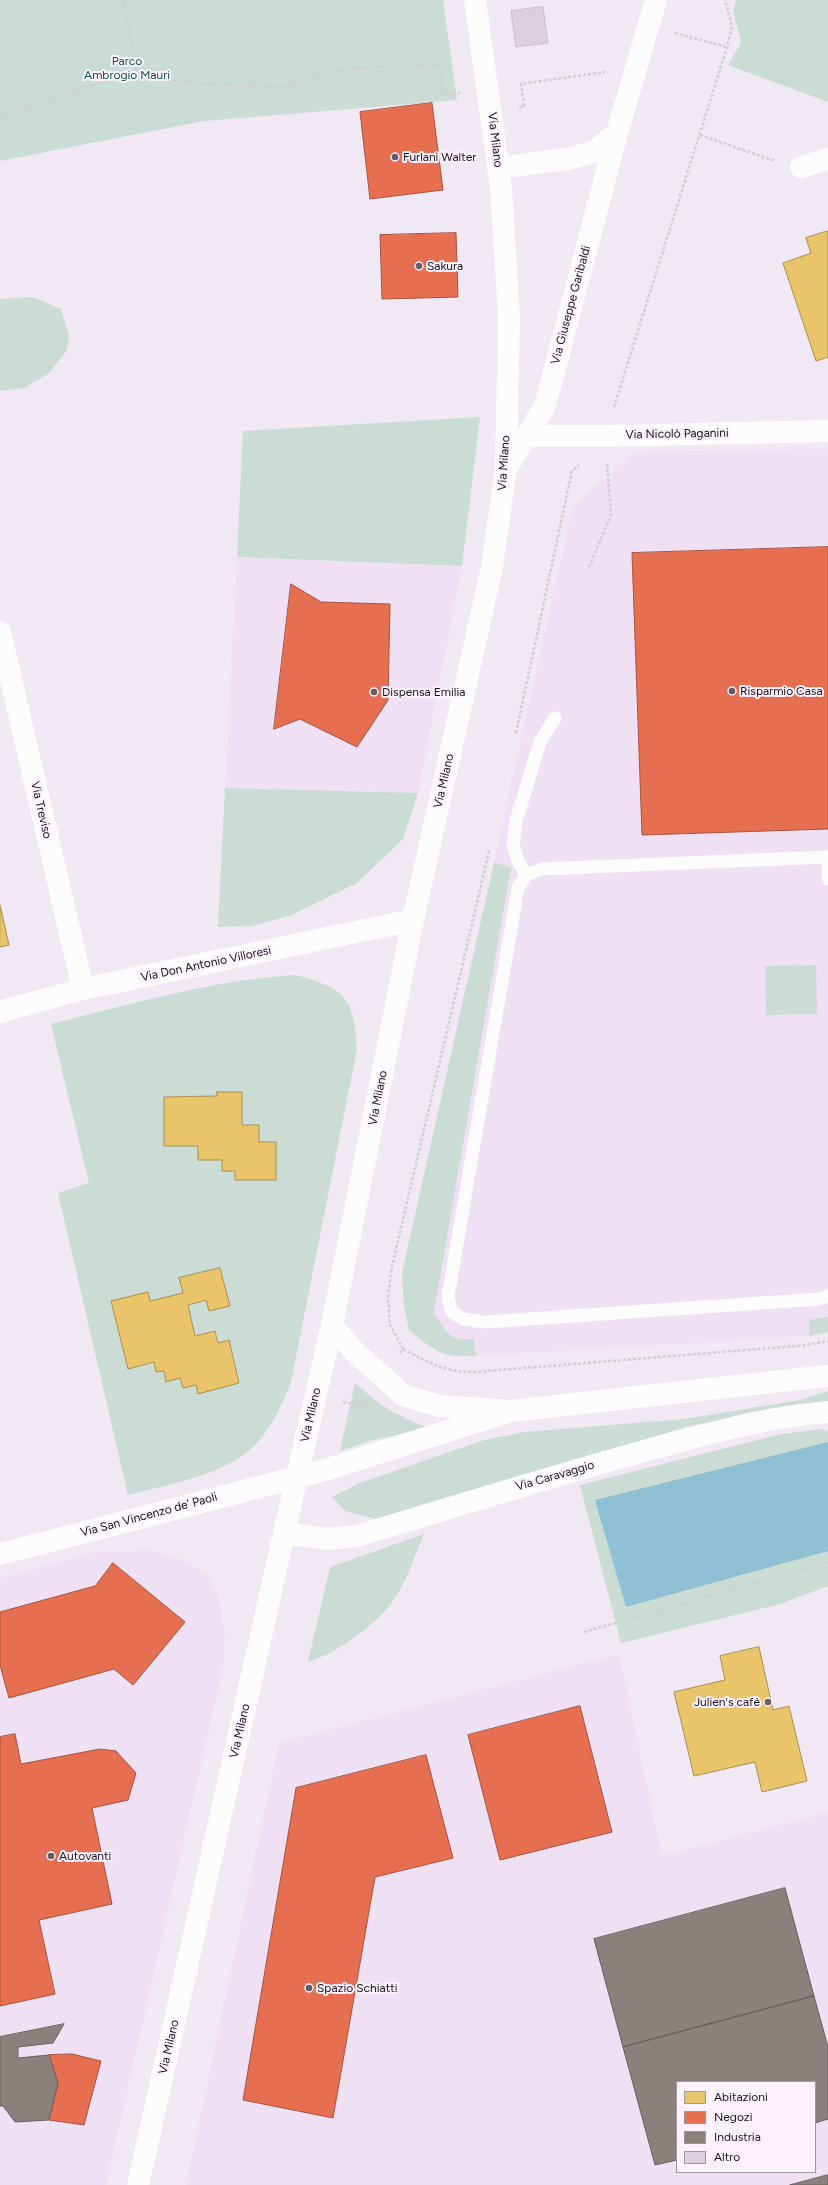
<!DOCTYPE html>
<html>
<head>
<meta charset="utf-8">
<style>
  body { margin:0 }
  #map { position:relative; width:828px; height:2185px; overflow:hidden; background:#f0e8f2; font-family:Figtree,sans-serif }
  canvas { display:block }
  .legend { position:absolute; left:676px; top:2081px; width:140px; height:92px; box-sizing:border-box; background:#fcf2ff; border:1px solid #a198a3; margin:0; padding:5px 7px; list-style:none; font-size:12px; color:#181219 }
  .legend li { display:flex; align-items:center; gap:8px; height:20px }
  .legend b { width:20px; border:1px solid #a198a3 }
</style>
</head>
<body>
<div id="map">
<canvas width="828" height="2185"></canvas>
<ul class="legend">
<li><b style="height:11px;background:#e9c46a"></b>Abitazioni</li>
<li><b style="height:11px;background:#e76f51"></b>Negozi</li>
<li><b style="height:11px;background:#8a817c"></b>Industria</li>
<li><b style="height:11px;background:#dcd0de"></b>Altro</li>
</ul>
</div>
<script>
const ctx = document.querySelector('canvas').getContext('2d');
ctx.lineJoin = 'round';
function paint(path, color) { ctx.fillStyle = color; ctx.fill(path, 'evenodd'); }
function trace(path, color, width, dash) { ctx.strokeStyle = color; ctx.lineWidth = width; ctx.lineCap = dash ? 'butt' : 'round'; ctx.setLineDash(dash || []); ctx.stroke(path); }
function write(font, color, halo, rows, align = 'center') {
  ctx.font = font + ' Figtree,sans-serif'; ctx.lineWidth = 4; ctx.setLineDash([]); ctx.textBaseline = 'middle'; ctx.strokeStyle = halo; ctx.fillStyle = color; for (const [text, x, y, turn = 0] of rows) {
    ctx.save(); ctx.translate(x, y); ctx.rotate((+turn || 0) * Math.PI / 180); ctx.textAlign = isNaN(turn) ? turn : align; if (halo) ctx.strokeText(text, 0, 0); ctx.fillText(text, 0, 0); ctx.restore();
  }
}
paint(new Path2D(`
  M828,449v883l-19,4 -351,21 -14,-2 -35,-25 -5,-25 -2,-32 171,-766 61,-55z
  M237,557l225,9 -44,227 -193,-5z
  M150,1550l30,9 27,15 11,20 7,45 -2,28 -117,518h-106v-607l93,-25z
  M619,1654l43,202 166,-44v373h-642l93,-442zM677,2082h138v90h-138z`), '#efe0f4');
paint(new Path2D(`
  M0,0h443l14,100 -253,21 -204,40z
  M736,0h92v102l-100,-37 13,-22 -8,-32z
  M32,297l29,12 8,27 -2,14 -19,24 -24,14 -24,3v-92z
  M480,417l-18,149 -225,-9 6,-126z
  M225,788l193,5 -15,46 -46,44 -65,32 -40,11 -34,1z
  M494,863l17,4 -77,445c13,21 14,29 40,27l2,17c-32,2 -42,-5 -67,-26l-5,-25 -2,-32z
  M816,965l1,49 -51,1 -1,-49z
  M296,975c49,14 58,21 61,74l-66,333c-9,22 -19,46 -36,63 -30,31 -88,39 -127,50l-70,-302 31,-10 -38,-159c81,-20 161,-44 245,-49z
  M828,1317v15l-19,4v-16z
  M355,1383c26,23 41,33 74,45l-56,12 -33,11z
  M828,1391v15l-72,7 -70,14 -307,93 -34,-9 -13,-14 25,-13 127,-44 41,-8 160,-13 115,-19z
  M821,1429l7,2v155l-48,18 -159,39 -41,-158 202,-51z
  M424,1534c-9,20 -16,44 -29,64 -16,25 -58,55 -87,64l22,-95z`), '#cadcd3');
paint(new Path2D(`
  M828,1442v109l-202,56 -31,-107z`), '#8fc0d4');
const homes = new Path2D(`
  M828,231v126l-12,4 -33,-98 28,-10 -5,-15z
  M0,905l9,40 -9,2z
  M217,1092h25v33h17v17h17v38h-41v-9h-13v-11h-24v-14h-34v-49l53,-1z
  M220,1268l10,38 -21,5 -3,-11 -18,5 7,31 20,-5 3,12 11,-3 10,43 -41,11 -2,-9 -13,3 -3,-10 -14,4 -2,-11 -8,1 -2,-10 -26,7 -17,-68 37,-9 2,9 33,-8 -4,-15z
  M759,1647l14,63 16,-4 18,75 -45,11 -7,-30 -61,14 -20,-84 51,-12 -5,-24z`);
paint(homes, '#e9c46a');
trace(homes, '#aa8f52', 1);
const shops = new Path2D(`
  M432,103l11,87 -73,9 -10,-87z
  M456,233l2,64 -76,2 -2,-64z
  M828,547v282l-186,6 -10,-282z
  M291,584l30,18 69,2 -2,96 -31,47 -57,-28 -26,10z
  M113,1563l72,59 -52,63 -19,-16 -105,29 -9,-33v-53l95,-26z
  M580,1706l32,126 -112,28 -32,-125z
  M15,1734l6,30 79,-15 16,2 20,22 -8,27 -36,8 20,96 -73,16 16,74 -55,12v-269z
  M426,1755l27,103 -78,19 -42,241 -90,-18 53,-312z
  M72,2054l29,7 -17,64 -35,-5 9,-37 -9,-28z`);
paint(shops, '#e76f51');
trace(shops, '#a95340', 1);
const industry = new Path2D(`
  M785,1888l29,108 -191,51 -29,-108z
  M814,1996l14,51v72l-13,4v-41h-138v78l-22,5 -32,-118z
  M64,2024l-11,19 -35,4v11l31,-3 9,28 -9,37 -34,2 -12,-16h-3v-69z
  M828,2175v10h-38z`);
paint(industry, '#8a817c');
trace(industry, '#68605e', 1);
const building = new Path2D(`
  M543,7l5,36 -32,4 -5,-36z`);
paint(building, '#dcd0de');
trace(building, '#c6bfc8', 1);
trace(new Path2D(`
  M123,0l15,77
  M675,33l52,14
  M519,107l5,-1 -3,-22 84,-12
  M0,116l109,-36 29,-3 72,7 74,3 52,-16 34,-4 70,-2 2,30 18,-2
  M700,135l75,26
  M614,407l113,-360 5,-21 -7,-26
  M589,567l22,-52 -4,-52
  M516,733l56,-262 7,-6
  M403,1349l-13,-24 -2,-25 3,-29 98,-420
  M400,1353l3,-4c26,14 42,23 72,23l333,-27 20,-4
  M343,1402l19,4 5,-6
  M584,1632l244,-70`), '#d1cfd2', 2.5, [3, 2]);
trace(new Path2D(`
  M828,857l-286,12 -16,6 -8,13 -70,408 3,15 12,8 22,3 335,-23 8,-4
  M828,857v22
  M526,875l-8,-14 -5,-17 3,-23 24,-79 15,-24`), '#fdfcfd', 13);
trace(new Path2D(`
  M801,167l27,-8
  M498,168l69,-9 27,-7 23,-19
  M526,436h83l219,-5
  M506,469l39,-63 72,-273 39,-133
  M0,632l83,357
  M0,1012l83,-23 330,-69
  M332,1325l22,26 49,44 36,11 72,5 317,-35
  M284,1533l44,6 29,-3c92,-28 184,-56 276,-82 64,-17 129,-37 195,-42
  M0,1554l325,-84 186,-59`), '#fdfcfd', 22);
trace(new Path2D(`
  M138,2185l146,-652 48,-208 81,-405 79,-353 14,-98 3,-152 -8,-129 -26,-188`), '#fdfcfd', 22);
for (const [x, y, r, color] of [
  [395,157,4,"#645d65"],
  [419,266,4,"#645d65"],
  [732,691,4,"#645d65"],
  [374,692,4,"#645d65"],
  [768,1702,4,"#645d65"],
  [51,1856,4,"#645d65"],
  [309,1988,4,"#645d65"]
]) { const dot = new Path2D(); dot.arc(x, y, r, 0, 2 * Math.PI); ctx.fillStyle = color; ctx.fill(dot); trace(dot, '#fcf2ff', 1.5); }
write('12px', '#0d5836', '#fcf2ff', [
  ["Parco",127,61],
  ["Ambrogio Mauri",127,75]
]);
write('12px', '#181219', '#fcf2ff', [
  ["Via Milano",495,140,83],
  ["Via Giuseppe Garibaldi",571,305,-75],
  ["Via Nicolò Paganini",677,434,-1],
  ["Via Milano",504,463,-86],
  ["Via Milano",444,781,-77],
  ["Via Treviso",41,810,77],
  ["Via Don Antonio Villoresi",206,964,-12],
  ["Via Milano",378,1098,-79],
  ["Via Milano",311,1415,-77],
  ["Via Caravaggio",555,1476,-16],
  ["Via San Vincenzo de' Paoli",149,1515,-15],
  ["Via Milano",240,1731,-77],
  ["Via Milano",169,2047,-77]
]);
write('12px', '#181219', '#fcf2ff', [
  ["Furlani Walter",403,157],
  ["Sakura",427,266],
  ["Risparmio Casa",740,691],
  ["Dispensa Emilia",382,692],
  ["Julien's cafè",760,1702,"right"],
  ["Autovanti",59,1856],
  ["Spazio Schiatti",317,1988]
], 'left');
</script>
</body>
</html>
